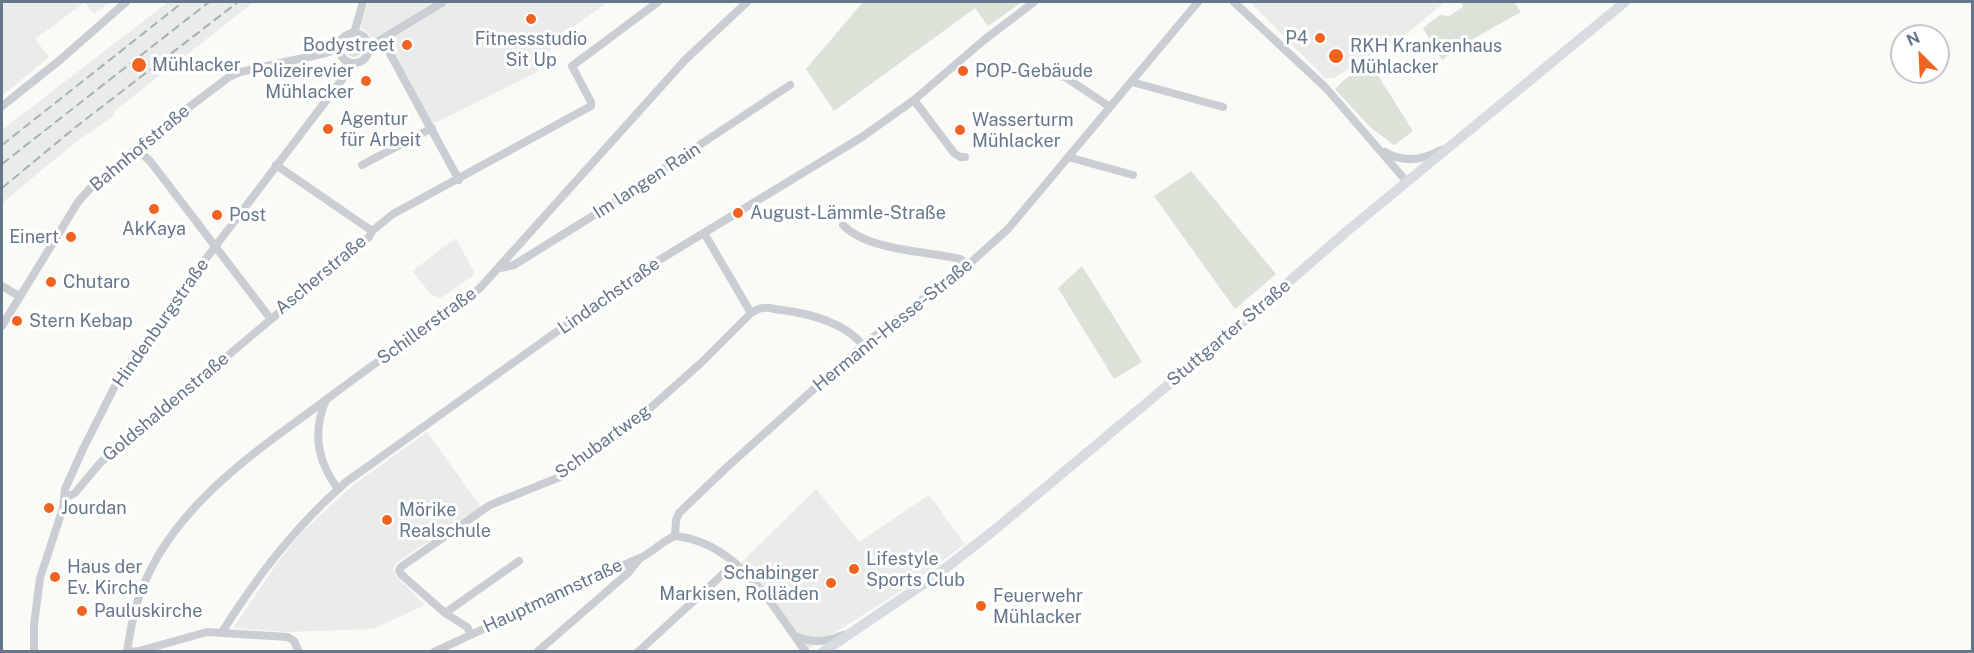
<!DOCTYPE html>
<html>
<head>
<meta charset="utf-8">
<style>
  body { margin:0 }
  #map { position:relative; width:1974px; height:653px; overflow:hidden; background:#fafaf7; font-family:"Public Sans",sans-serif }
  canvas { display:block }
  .frame { position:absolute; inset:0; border:3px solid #66778b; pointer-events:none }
  .north { position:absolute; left:1890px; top:24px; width:60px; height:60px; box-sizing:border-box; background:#fff; border:2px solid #c2c9d1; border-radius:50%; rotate:336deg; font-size:16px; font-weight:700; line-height:24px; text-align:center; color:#66778b }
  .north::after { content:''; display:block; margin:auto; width:21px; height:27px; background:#f06321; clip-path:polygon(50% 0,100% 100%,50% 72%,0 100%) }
</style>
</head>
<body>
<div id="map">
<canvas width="1974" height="653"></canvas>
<div class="frame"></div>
<div class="north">N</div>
</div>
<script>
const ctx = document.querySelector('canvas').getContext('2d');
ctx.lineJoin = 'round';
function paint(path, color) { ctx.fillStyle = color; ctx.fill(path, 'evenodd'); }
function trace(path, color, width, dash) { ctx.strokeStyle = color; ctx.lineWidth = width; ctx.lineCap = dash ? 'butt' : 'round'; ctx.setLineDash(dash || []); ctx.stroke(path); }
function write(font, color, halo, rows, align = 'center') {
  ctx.font = font + ' "Public Sans",sans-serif'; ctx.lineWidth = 6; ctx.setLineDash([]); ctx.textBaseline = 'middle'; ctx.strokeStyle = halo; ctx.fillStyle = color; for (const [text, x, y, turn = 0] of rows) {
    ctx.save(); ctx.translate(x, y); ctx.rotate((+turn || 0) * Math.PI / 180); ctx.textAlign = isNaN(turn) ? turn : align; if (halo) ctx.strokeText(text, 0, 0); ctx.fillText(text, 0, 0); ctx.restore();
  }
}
paint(new Path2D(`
  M2,2h110l-18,11 -10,-10 -49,36 14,18 -47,39z
  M168,2h86l-141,110 2,3 -39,27 -74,61v-73z
  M368,2h240l-31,22 -25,13 2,6 -17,29 -112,56 -40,-79 -25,-22z
  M1250,2h195l-40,33 -71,43h-9z
  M456,238l19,36 -34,24 -9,-3 -20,-24z
  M427,432l54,75 -85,56 -3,6 2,6 30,30 -52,24 -87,3 -53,-4 45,-66 22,-28 52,-48z
  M816,489l43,53 70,-47 36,49 -61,45 -97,61 -68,-85z`), '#eaecea');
paint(new Path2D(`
  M863,2h159l-34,24 -13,-18 -141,103 -28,-42z
  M1461,2h53l7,10 -59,33 -20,15 -19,-32 17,-13 9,1 14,-9z
  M345 48a9 9 0 1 1 18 0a9 9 0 1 1-18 0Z
  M1370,63l43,68 -19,14 -24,-18 -35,-38 10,-10z
  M1191,171l85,103 -41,35 -81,-113z
  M1082,266l60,96 -28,17 -56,-91z`), '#dbe2d8');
trace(new Path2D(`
  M1234,2l92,86 81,94
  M339 48a15 15 0 1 1 30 0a15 15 0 1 1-30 0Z
  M354,33l9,-31
  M382,39l77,141
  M369,47l74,-45
  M1056,75l9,2 45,30
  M1132,82l91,25
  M914,100l40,53 6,4h5
  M2,106l58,-46 66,-58
  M137,149l13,12 120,157
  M1385,152c18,11 38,8 56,-2
  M1068,157l65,18
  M276,165l96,66 21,-17 198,-108v-4l-19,-36 86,-64
  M362,165l70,-37
  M843,225c25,26 83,26 117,34l8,6
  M704,233l47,80c3,-2 9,-5 13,-5 5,-1 13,2 18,2 29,4 62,12 81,35
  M500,268l14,-3 77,-48 199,-132
  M2,286l17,10
  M2,326l76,-124 15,-17 54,-46 82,-62 11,-5 86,-19 13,-5
  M326,400c-14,32 -9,61 12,89
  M65,498l10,-5 25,-30 269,-226 3,-6
  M675,536l1,-16 3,-7 47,-45 137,-123 105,-80 40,-36 190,-227
  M445,613l74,-52
  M222,632c37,-58 72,-104 124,-150l300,-214 216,-131 52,-37 70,-60 50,-38
  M471,634l-4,-7 -22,-14 -43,-38 -3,-4 2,-4 89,-62 70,-28 10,-7 59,-43 73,-65 49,-49
  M795,636c18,7 30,7 48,-1
  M34,652v-27l6,-47 23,-70 2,-19 18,-40 36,-71 89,-122 136,-179 6,-14
  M127,652c3,-20 6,-39 13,-58 28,-78 99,-131 164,-178 29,-21 58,-44 88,-64 30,-20 61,-40 88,-64l205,-228 62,-58
  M130,652l9,-1 68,-19 81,5 6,4 5,11
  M434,652c69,-32 137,-65 206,-94 13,-6 22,-17 35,-22 63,6 97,70 131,116
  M537,652l91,-79 12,-15
  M638,652l97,-89`), '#cacdd1', 8);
trace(new Path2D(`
  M823,652l115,-78 54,-42 224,-187 130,-113 279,-230`), '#d6dce0', 10);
trace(new Path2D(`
  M2,145l181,-143
  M2,164l207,-162
  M2,188l75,-62 161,-124`), '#a9afb6', 2, [9, 4.5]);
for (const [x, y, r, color] of [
  [531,19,6,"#f06321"],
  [1320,38,6,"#f06321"],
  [407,45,6,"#f06321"],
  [1336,56,8,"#f06321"],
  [139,65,8,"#f06321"],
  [963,71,6,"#f06321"],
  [366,81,6,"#f06321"],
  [328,129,6,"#f06321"],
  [960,130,6,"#f06321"],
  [154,209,6,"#f06321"],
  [738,213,6,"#f06321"],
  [217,215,6,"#f06321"],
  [71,237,6,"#f06321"],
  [51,282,6,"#f06321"],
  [17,321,6,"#f06321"],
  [49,508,6,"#f06321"],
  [387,520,6,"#f06321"],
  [854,569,6,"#f06321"],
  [55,577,6,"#f06321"],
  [831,583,6,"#f06321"],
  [981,606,6,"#f06321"],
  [82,611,6,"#f06321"]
]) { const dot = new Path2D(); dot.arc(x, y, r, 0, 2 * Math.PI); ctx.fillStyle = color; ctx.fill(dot); trace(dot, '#fff', 2); }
write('18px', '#66778b', '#fff', [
  ["P4",1308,38,"right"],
  ["Fitnessstudio",531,39,"center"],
  ["Sit Up",531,60,"center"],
  ["Bodystreet",395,45,"right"],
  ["RKH Krankenhaus",1350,46],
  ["Mühlacker",1350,67],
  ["Mühlacker",152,65],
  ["Polizeirevier",354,71,"right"],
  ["Mühlacker",354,92,"right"],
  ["POP-Gebäude",975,71],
  ["Agentur",340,119],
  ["für Arbeit",340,140],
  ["Wasserturm",972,120],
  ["Mühlacker",972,141],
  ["August-Lämmle-Straße",750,213],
  ["Post",229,215],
  ["AkKaya",154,229,"center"],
  ["Einert",59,237,"right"],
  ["Chutaro",63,282],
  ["Stern Kebap",29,321],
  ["Jourdan",61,508],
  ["Mörike",399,510],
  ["Realschule",399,531],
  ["Lifestyle",866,559],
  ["Sports Club",866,580],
  ["Haus der",67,567],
  ["Ev. Kirche",67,588],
  ["Schabinger",819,573,"right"],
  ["Markisen, Rolläden",819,594,"right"],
  ["Feuerwehr",993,596],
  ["Mühlacker",993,617],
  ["Pauluskirche",94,611]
], 'left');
write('18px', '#66778b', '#fff', [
  ["Bahnhofstraße",140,148,-40],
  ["Im langen Rain",647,181,-33],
  ["Ascherstraße",321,275,-40],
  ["Lindachstraße",609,296,-35],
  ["Hindenburgstraße",161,323,-55],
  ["Hermann-Hesse-Straße",893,325,-39],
  ["Schillerstraße",427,326,-36],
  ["Stuttgarter Straße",1229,333,-40],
  ["Goldshaldenstraße",166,407,-40],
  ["Schubartweg",603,442,-36],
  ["Hauptmannstraße",553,596,-25]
]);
</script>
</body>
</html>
